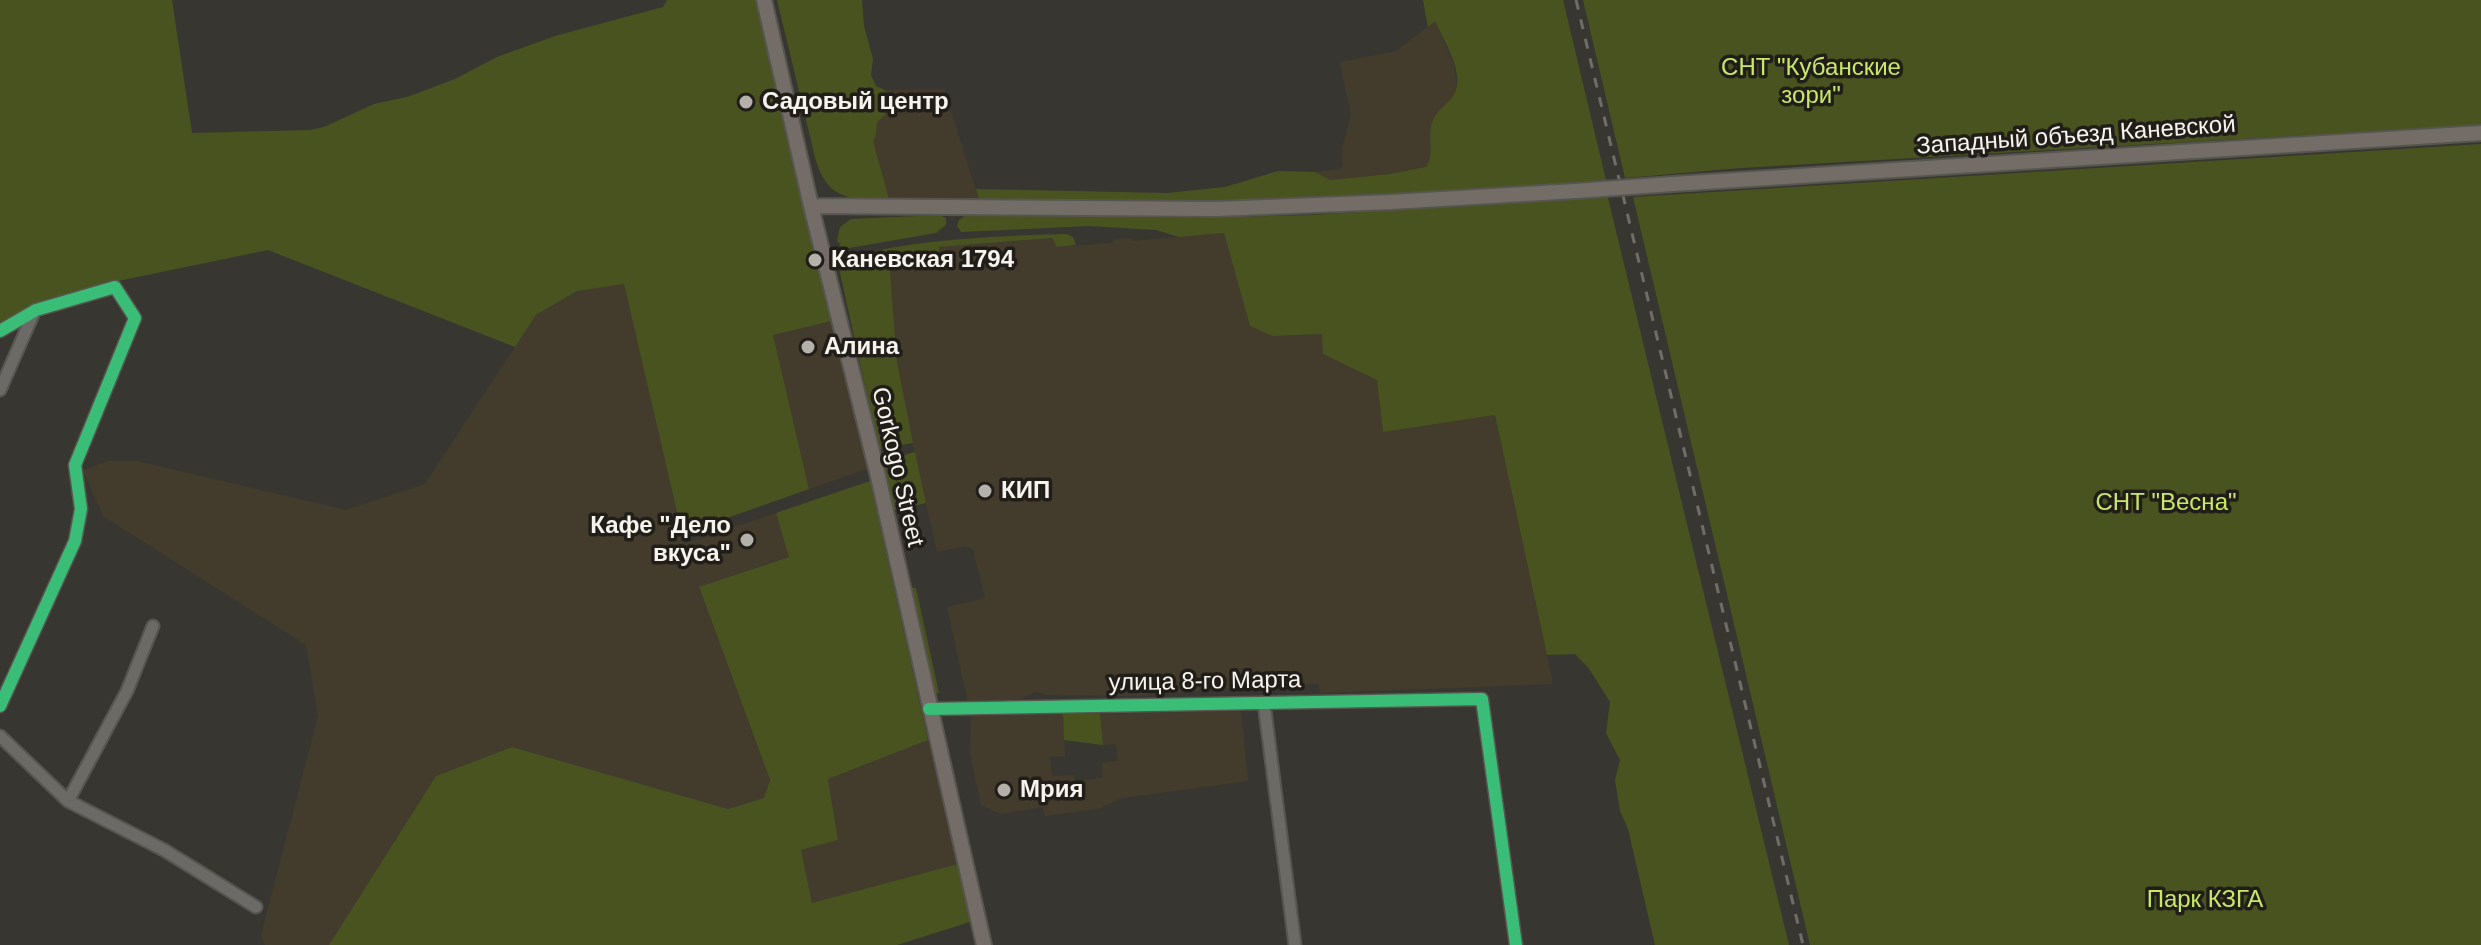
<!DOCTYPE html>
<html>
<head>
<meta charset="utf-8">
<style>
  body { margin:0 }
  canvas { display:block; background:#383630 }
</style>
</head>
<body>
<canvas width="2481" height="945"></canvas>
<script>
const ctx = document.querySelector('canvas').getContext('2d');
ctx.lineJoin = 'round';
function paint(path, color) { ctx.fillStyle = color; ctx.fill(path, 'evenodd'); }
function trace(path, color, width, dash) { ctx.strokeStyle = color; ctx.lineWidth = width; ctx.lineCap = dash ? 'butt' : 'round'; ctx.setLineDash(dash || []); ctx.stroke(path); }
function write(font, color, halo, rows, align = 'center') {
  ctx.font = font + ' Helvetica,sans-serif'; ctx.lineWidth = 7; ctx.setLineDash([]); ctx.textBaseline = 'middle'; ctx.strokeStyle = halo; ctx.fillStyle = color; for (const [text, x, y, turn = 0] of rows) {
    ctx.save(); ctx.translate(x, y); ctx.rotate((+turn || 0) * Math.PI / 180); ctx.textAlign = isNaN(turn) ? turn : align; if (halo) ctx.strokeText(text, 0, 0); ctx.fillText(text, 0, 0); ctx.restore();
  }
}
paint(new Path2D(`
  M1435,21l19,44 3,24 -27,45v26l-4,7 -36,7 -61,6 -14,-8 25,-3 3,-3 -1,-18 9,-33 -11,-53 56,-11z
  M944,89l35,111 -90,-1 -16,-58 4,-4v-14l6,-4 2,-29z
  M1224,233l26,93 22,10 50,-2 2,20 53,26 6,52 112,-17 58,269 -233,9 -1,-9 -53,1 -123,11 -95,-1 -13,-3 -15,7 -52,4 -21,-96 38,-9 -12,-49 -8,-3 -28,6 -34,-150 -6,-40 -8,-103 50,-4v-8l114,-9 5,9 52,-4 8,-4 14,-1 1,3z
  M624,284l60,260 92,-31 13,43 -90,32 71,193 -6,17 -36,11 -216,-62 -76,29 -107,169h-64l-4,-10 57,-219 -12,-71 -203,-129 -20,-45 25,-10h29l209,49 79,-26 111,-169 41,-24z
  M832,321l37,147 -60,21 -36,-154z
  M1241,711l7,70 -126,17 -24,11 -53,7 -2,-9 -42,7 -20,-9 -11,-51 1,-38 92,-2 2,42 -15,1 2,19 22,-1 1,6 28,-3 -1,-15 16,-2 -2,-17 -13,1 -3,-31z
  M928,740l30,124 -146,40 -11,-54 37,-10 -10,-61z`), '#433c2d');
paint(new Path2D(`
  M0,0h172l20,133 118,-3 14,-3 50,-23 33,-7 48,-18 42,-22 58,-21 108,-29 4,-7h88l77,321 -59,14 36,154 -127,45 -58,-250 -47,7 -41,24 -21,32 -247,-97 -150,31 -84,26 -34,20z
  M777,0h85l2,26 9,33 -2,16 5,11 9,4v25l-8,8 -1,14 -3,4 16,58c-37,0 -60,3 -73,-38z
  M1423,0h140l43,180 -262,19 -150,5 -215,-4 -3,-11 191,4 58,-6 53,-16 37,1 15,8 60,-6 36,-7c9,-13 1,-29 6,-44 3,-11 12,-16 19,-24 18,-21 -7,-57 -16,-78l-7,6z
  M1583,0h898v125l-740,43 -116,10z
  M2481,144v801h-671l-177,-748z
  M1608,197v1l181,747h-134l-27,-116 -8,-18 -5,-31 5,-20 -14,-27 4,-31 -22,-35 -13,-13 -28,1 -52,-240 -112,17 -6,-52 -54,-26 -1,-20 -50,2 -22,-10 -26,-93 -45,4 -23,-7 -67,-4 -128,6 -4,-6 2,-6 7,-5 230,3 114,-3z
  M939,215l7,3v7l-10,8 -87,15 -8,-1 -4,-7 3,-13 11,-8z
  M1067,234l6,3 3,8 -19,2 -5,-9 -113,9v8l-50,4 8,103 16,81 -34,6 -39,-176 2,-8c31,-26 181,-30 225,-31z
  M915,452l11,51 -35,8 -9,-50z
  M870,481l58,259 -100,39 10,61 -37,10 11,53 146,-39 15,57 -76,24h-568l107,-169 76,-29 216,62 36,-11 6,-18 -71,-193 90,-30 -13,-44z
  M912,588h4l23,105 -7,1 -23,-104z
  M1063,714h37l3,31 -39,-5z`), '#485320');
const minor = new Path2D(`
  M0,331l36,-21 79,-23 20,31 -60,147 6,44 -6,32 -75,165
  M0,390l35,-80
  M1264,703l31,242
  M929,709l553,-10 34,246
  M0,736l68,65 96,49 92,57
  M68,801l59,-110 26,-65`);
const major = new Path2D(`
  M764,0l47,206 66,266 107,473
  M1673,184l808,-51
  M811,206l405,3 175,-7 184,-11`);
trace(minor, '#57554f', 15);
trace(major, '#57554f', 18);
trace(minor, '#6b6a66', 11);
trace(major, '#746d67', 14);
trace(new Path2D(`
  M1576,0l227,945`), '#6e6d68', 3, [10, 10]);
const majorBridge = new Path2D(`
  M1575,191l98,-7`);
trace(majorBridge, '#57554f', 18, []);
trace(majorBridge, '#746d67', 14);
trace(new Path2D(`
  M0,331l36,-21 79,-23 20,31 -60,147 6,44 -6,32 -75,165
  M929,709l553,-10 34,246`), '#3abd76', 12);
for (const [x, y, r, color] of [
  [746,102,8,"#b4b1aa"],
  [815,260,8,"#b4b1aa"],
  [808,347,8,"#b4b1aa"],
  [985,491,8,"#b4b1aa"],
  [747,540,8,"#b4b1aa"],
  [1004,790,8,"#b4b1aa"]
]) { const dot = new Path2D(); dot.arc(x, y, r, 0, 2 * Math.PI); ctx.fillStyle = color; ctx.fill(dot); trace(dot, '#211e1a', 3); }
write('24px', '#cae868', '#211e1a', [
  ["СНТ \"Кубанские",1811,68],
  ["зори\"",1811,96],
  ["СНТ \"Весна\"",2166,503],
  ["Парк КЗГА",2205,900]
]);
write('bold 24px', '#f6f3ec', '#211e1a', [
  ["Садовый центр",762,102],
  ["Каневская 1794",831,260],
  ["Алина",824,347],
  ["КИП",1001,491],
  ["Кафе \"Дело",731,526,"right"],
  ["вкуса\"",731,554,"right"],
  ["Мрия",1020,790]
], 'left');
write('24px', '#f6f3ec', '#211e1a', [
  ["Западный объезд Каневской",2076,136,-4],
  ["Gorkogo Street",897,467,77],
  ["улица 8-го Марта",1205,682,-1]
]);
</script>
</body>
</html>
